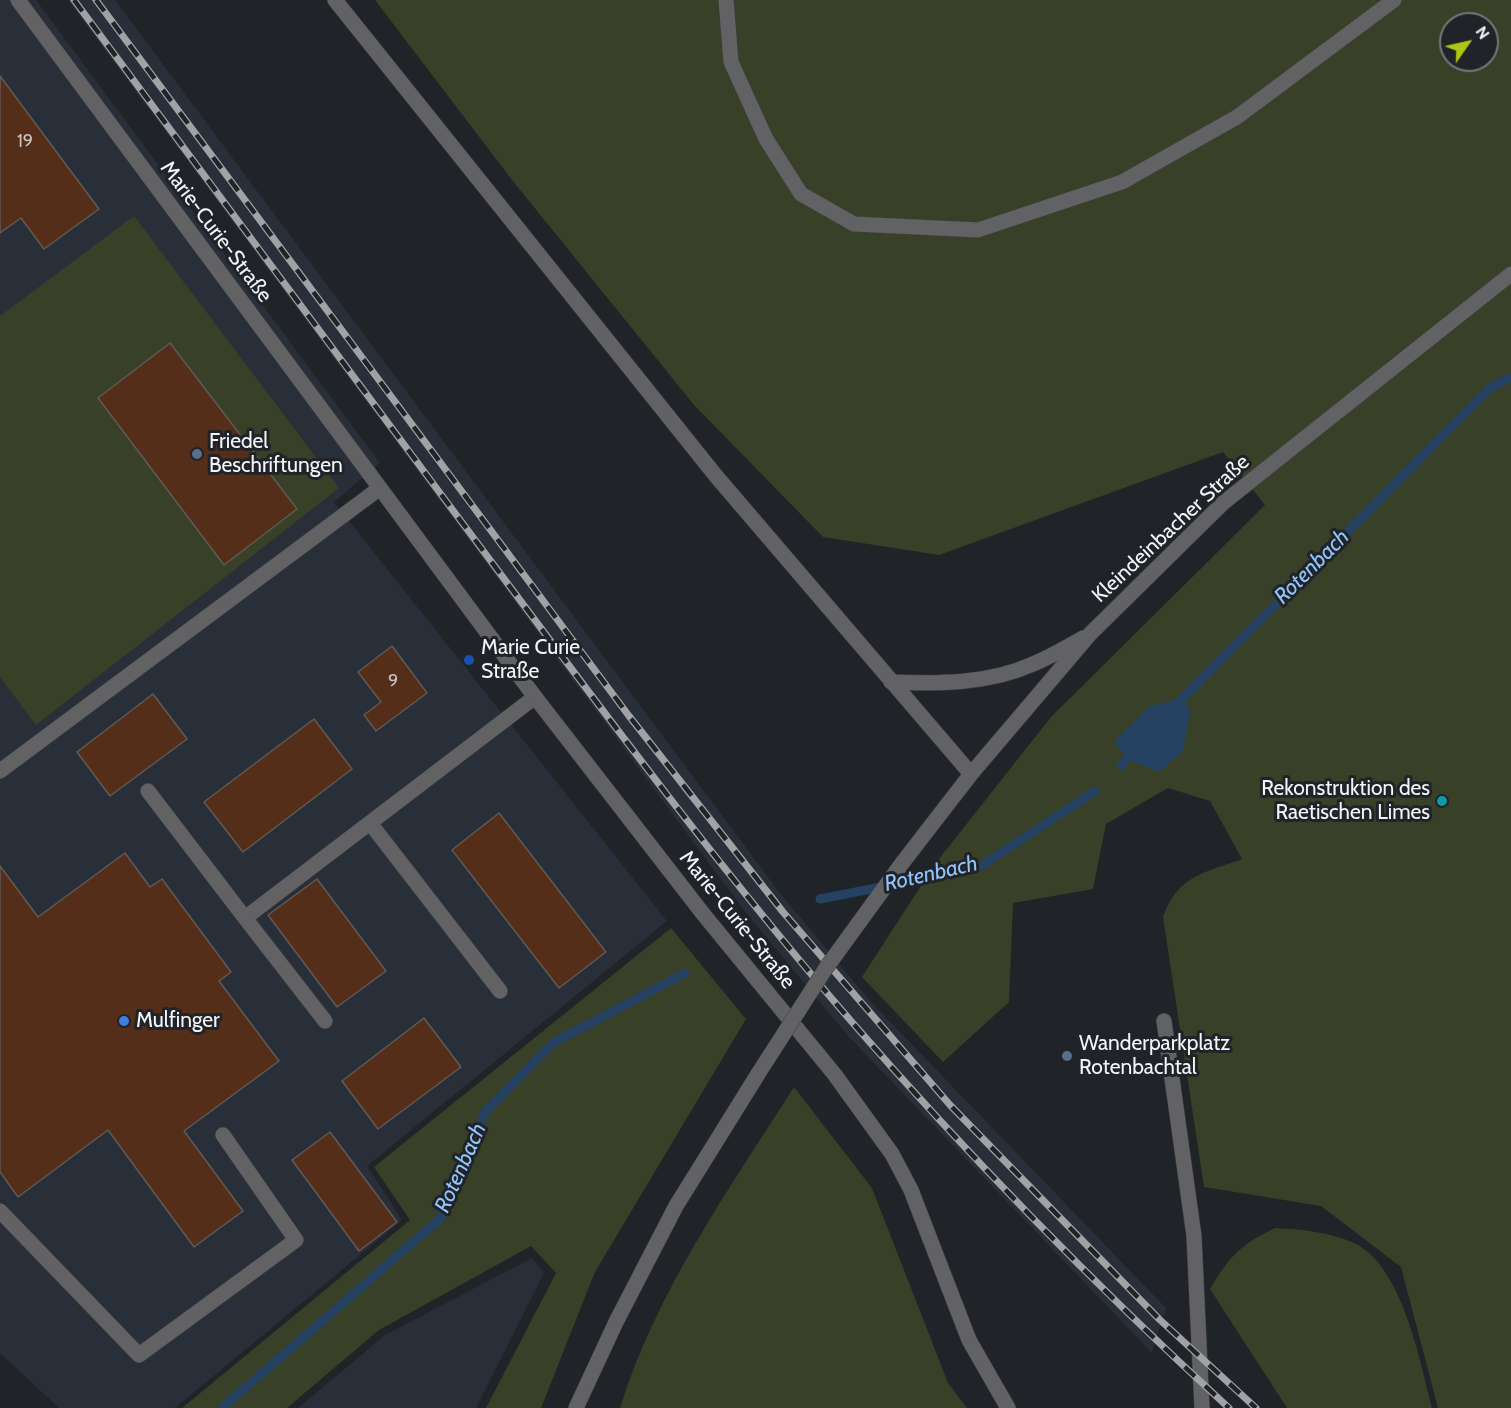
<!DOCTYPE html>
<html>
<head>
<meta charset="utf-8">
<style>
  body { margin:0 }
  #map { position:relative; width:1511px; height:1408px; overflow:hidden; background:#202328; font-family:Cabin,sans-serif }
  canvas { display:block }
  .north { position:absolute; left:1439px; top:12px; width:60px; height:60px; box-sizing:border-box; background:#202328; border:2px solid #74777b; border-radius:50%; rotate:56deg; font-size:16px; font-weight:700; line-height:24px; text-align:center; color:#f3f5f8 }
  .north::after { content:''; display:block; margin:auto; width:21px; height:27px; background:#acc611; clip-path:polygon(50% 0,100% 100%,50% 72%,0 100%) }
</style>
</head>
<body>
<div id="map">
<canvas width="1511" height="1408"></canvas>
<div class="north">N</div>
</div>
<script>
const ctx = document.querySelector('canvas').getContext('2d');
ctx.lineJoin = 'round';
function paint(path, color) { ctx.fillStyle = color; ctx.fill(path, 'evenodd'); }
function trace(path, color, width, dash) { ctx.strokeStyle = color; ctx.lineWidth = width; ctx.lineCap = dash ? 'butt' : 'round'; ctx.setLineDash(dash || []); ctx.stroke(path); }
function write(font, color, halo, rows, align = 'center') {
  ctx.font = font + ' Cabin,sans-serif'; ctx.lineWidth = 6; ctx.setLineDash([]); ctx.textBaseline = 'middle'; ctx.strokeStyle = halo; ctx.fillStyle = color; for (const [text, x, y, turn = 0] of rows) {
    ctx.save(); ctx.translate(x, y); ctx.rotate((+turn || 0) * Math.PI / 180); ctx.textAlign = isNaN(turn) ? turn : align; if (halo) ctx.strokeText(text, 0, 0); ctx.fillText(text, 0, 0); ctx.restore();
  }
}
paint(new Path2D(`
  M0,0h36l344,463 -46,39 333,419 -300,245 35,54 -227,188h-116l-59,-55z
  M68,0h47l664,892 94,112 293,304 -14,45 -304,-317 -105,-127z
  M532,1258l12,15 -68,135h-178l87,-73z`), '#292f38');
paint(new Path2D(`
  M375,0h1136v1408h-73l-37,-141 -80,-61 -117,-19 -41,-270c15,-42 41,-44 79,-58l-32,-58 -42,-13 -62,36 -13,65 -80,14 -4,99 -66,60 -81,-85 73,-113 116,-147 214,-212 -42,-53 -284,103 -116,-18 -129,-132 -182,-225zM1451,24h36v36h-36z
  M134,216l205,272 -303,237 -36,-48v-361z
  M671,928l75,91 -151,253 -54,136h-55l70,-135 -25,-27 -152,84 -92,78h-105l228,-188 -36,-53z
  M794,1087l78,101 76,195 19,25h-347c36,-116 109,-219 174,-321z
  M1275,1228c26,1 52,4 77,14 50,21 68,119 80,166h-145l-77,-119c19,-32 31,-45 65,-61z`), '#384027');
paint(new Path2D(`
  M1183,698l7,14 -7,39 -24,21 -32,-13 -13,-18 36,-35z`), '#254262');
trace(new Path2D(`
  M1175,706l315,-318 21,-11
  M1121,766l12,-15
  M820,899l158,-31 117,-77
  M222,1408l219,-190 44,-106 68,-69 132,-70`), '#254262', 9);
const building = new Path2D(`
  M0,76l99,133 -55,40 -23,-31 -21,15z
  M170,343l127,166 -73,56 -126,-167z
  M392,646l35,47 -51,38 -12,-16 17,-13 -23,-30z
  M153,694l34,45 -77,57 -33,-44z
  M314,719l38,50 -109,83 -39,-50z
  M499,813l107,139 -47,36 -107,-138z
  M125,853l25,34 12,-8 69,93 -12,9 60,80 -95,70 59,80 -49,36 -86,-117 -90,67 -18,-25v-306l38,51z
  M317,879l69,92 -49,36 -69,-92z
  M424,1018l37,49 -83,62 -36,-48z
  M330,1132l67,90 -38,29 -67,-91z`);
paint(building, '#542e18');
trace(building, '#605a57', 1.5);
const service = new Path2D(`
  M148,791l97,127 290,-221
  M370,823l130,168
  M245,918l80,103
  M0,1211l139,144 157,-115 -73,-105`);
const minor = new Path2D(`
  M18,0l517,697 169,218 131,160 57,79 19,36 58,150 39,68
  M0,771l380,-283
  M1164,1021l30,215 8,172`);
const tertiary = new Path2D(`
  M335,0l381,476 255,298
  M726,0l5,62 35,77 35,55 53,30 124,6 144,-48 115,-65 157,-117
  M891,682c47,2 98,2 142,-18 17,-7 34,-17 50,-26
  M903,862l68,-88 119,-140 133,-131 288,-229
  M576,1408l40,-86 60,-116 82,-132`);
trace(service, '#3e4045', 16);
trace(minor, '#3e4045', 16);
trace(tertiary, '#3e4045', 16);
trace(service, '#626163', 15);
trace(minor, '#626163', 15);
trace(tertiary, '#626163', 15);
const rail = new Path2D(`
  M74,0c122,164 244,329 366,493 134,179 265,359 411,528 118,136 245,265 378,387
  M96,0l533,716 154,196 167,193 209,214 97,89`);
trace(rail, '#a0a2a6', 7);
trace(rail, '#202328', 4.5, [14]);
const tertiaryBridge = new Path2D(`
  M758,1074l68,-106 77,-106`);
trace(tertiaryBridge, '#3e4045', 16, []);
trace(tertiaryBridge, '#626163', 15);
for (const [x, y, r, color] of [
  [197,454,6,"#5c6f8a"],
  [469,660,6,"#1a4fb4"],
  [1442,801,6,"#0f9aa8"],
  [124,1021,6,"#3f7fe0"],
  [1067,1056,6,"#5c6f8a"]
]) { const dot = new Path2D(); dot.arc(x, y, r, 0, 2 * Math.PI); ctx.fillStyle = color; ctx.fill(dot); trace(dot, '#202328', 2); }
write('18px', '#cbc3c0', null, [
  ["19",25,142],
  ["9",393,682]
]);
write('21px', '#f3f5f8', '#202328', [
  ["Marie-Curie-Straße",216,232,53],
  ["Kleindeinbacher Straße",1171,529,-43],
  ["Marie-Curie-Straße",737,920,51]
]);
write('21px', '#f3f5f8', '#202328', [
  ["Friedel",209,442],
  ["Beschriftungen",209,466],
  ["Marie Curie",481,648],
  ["Straße",481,672],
  ["Rekonstruktion des",1430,789,"right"],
  ["Raetischen Limes",1430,813,"right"],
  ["Mulfinger",136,1021],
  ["Wanderparkplatz",1079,1044],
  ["Rotenbachtal",1079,1068]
], 'left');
write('italic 22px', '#92c4fc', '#202328', [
  ["Rotenbach",1312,567,-45],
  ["Rotenbach",931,874,-13],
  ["Rotenbach",461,1168,-66]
]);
</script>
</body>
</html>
